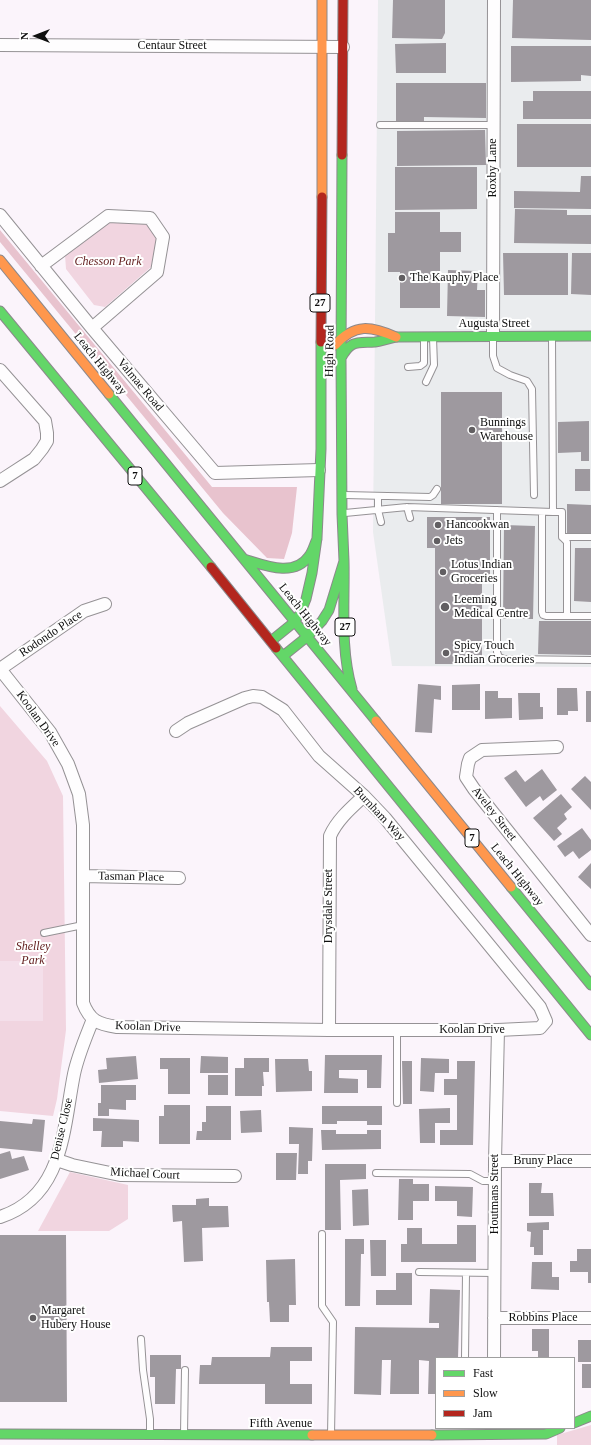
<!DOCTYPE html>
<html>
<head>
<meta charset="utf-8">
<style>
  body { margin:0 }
  #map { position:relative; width:591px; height:1445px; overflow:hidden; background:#fbf4fb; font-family:"Times New Roman",serif }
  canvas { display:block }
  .legend { position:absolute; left:435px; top:1357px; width:140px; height:72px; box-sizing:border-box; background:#fff; border:1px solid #9f9f9f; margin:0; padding:5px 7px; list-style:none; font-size:12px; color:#0f0f0f }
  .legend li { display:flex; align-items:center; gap:8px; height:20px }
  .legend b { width:20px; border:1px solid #9f9f9f }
  .north { position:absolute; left:16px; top:16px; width:40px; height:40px; -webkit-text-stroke:3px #fff; paint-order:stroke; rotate:270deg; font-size:11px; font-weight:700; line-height:16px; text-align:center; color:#0f0f0f }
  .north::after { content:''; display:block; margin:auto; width:14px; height:18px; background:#0f0f0f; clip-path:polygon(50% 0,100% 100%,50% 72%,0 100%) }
</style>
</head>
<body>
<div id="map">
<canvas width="591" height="1445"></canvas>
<ul class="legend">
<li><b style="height:5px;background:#63d668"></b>Fast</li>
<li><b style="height:5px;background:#ff974d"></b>Slow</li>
<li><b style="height:5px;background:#b3261e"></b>Jam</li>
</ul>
<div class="north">N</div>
</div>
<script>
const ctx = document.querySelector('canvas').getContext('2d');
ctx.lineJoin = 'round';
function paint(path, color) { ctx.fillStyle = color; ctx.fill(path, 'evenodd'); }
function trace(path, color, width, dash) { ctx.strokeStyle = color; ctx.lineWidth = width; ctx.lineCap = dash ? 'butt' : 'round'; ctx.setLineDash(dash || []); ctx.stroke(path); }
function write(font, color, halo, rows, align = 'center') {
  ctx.font = font + ' "Times New Roman",serif'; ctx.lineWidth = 4; ctx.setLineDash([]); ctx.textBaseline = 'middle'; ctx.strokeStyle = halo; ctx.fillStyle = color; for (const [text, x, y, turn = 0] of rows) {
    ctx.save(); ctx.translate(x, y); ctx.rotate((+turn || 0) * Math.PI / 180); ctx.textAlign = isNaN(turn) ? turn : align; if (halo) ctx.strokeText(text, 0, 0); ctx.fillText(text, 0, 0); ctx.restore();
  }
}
paint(new Path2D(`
  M378,0h213v667l-199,-1 -19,-134z`), '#eaecee');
paint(new Path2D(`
  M110,220l39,4 8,12 -6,31 -46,40 -11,-2 -28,-36 -1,-14z
  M0,706l47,55 16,35 3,234 -9,69 -4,17 -53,-5z
  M70,1172l58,13v34l-19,12h-71z
  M591,1425v20h-34v-10z`), '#f1d5e0');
paint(new Path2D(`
  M0,230l212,257h85l-5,46 -8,26 -17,-1 -44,-45 -223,-271z`), '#e8c3ce');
paint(new Path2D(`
  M0,961h43v60h-43z`), '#f4dfea');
paint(new Path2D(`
  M393,0h52v33l-3,6 -50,-1z
  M513,0h78v40l-79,-2z
  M446,43v30h-50l-1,-29z
  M511,46h80v30l-10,-1v6l-70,1z
  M396,83h90v35l-62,-1v5h-28z
  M533,91h58v28h-68v-18h10z
  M517,124h74v43h-74z
  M485,130l1,35 -89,1v-35z
  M395,167h82v42l-82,1z
  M581,176h10v33l-77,-1v-17l66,1z
  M515,209l52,1v5h24v29l-77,-1z
  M395,212h45v20h21v20h-21v56h-40v-36h-12v-39h7z
  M503,253h65v42h-64z
  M572,253h19v42l-20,-1z
  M448,270l30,1 -1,19h8v27l-38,-1z
  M441,392h61v112h-61z
  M589,421v40h-8v-9l-23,1v-31z
  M575,469h15v22h-15z
  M567,504l24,1v31h-24z
  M427,517h63v65h-8v82h-47v-116h-8z
  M504,525l31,1 -2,93h-30z
  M575,548h16v54l-17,-1z
  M539,621h52v34l-53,-1z
  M418,684l23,2v14l-7,-1 -2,34 -17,-1z
  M480,684v26h-28v-25z
  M557,688h20l1,23h-10v4h-11z
  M485,691h13v7h14v20l-27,1z
  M586,691h5v31h-5z
  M518,693h22v14h3v12l-24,1z
  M542,769l15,21 -14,11 -3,-5 -14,11 -22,-29 12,-8 9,12z
  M585,776l6,6v28l-20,-21z
  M561,794l11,13 -8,7 3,5 -10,9 5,6 -8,7 -21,-23z
  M582,828l9,12v10l-12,9 -6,-8 -8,6 -8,-11z
  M591,863v26l-13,-12z
  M325,1055h57l-1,33h-14v-18h-28v8l19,1v14h-34z
  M136,1056l2,23 -39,4 -1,-13 9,-1 -1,-11z
  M201,1056l27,1v16h-28z
  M160,1058h30v36h-22v-25h-8z
  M244,1058h25v14h-6l1,14h-2v10h-27v-28h9z
  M421,1058l28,1v14h-14l-1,19 -14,-1z
  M275,1059h33l1,12h3v20l-36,1z
  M402,1061h10v43h-9z
  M457,1061h18l-2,84h-33v-15h17v-35h-13v-16h13z
  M208,1075h20v20h-20z
  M101,1085h35v15h-10v10l-17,-1v7h-11v-13h3z
  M164,1105h26v39h-31v-28h5z
  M206,1106h25v34h-35l1,-9h5v-9h4z
  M322,1106h60v19h-15v-4h-30v3h-15z
  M450,1108v15h-15v20h-15l-1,-34z
  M261,1110l1,22 -21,1 -1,-22z
  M93,1118l46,2v22l-16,-1v6h-22l1,-16h-9z
  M33,1119l12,1 -3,32 -42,-4v-27l32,3z
  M289,1127l24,1 -1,33h-4v13h-10l1,-30h-10z
  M321,1130h15v4h31v-4h14v19l-59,1z
  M10,1151l2,8 12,-3 5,14 -29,9v-25z
  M276,1153h21l-1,27h-20z
  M325,1164h41v15l-26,1 1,50h-16z
  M399,1179h14v5h16v17h-16v19h-15z
  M529,1183h13l-1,10h12l1,23h-25z
  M435,1186l38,1 -1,30 -15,-1v-15h-22z
  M368,1189l1,36 -16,1 -1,-36z
  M209,1198v8h19l1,21 -27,1 1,33 -19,1 -2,-41 -9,1 -1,-17h24v-6z
  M549,1222v8h-6v25h-9v-8h-4l1,-15 -4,-1v-8z
  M457,1225h19v37h-75v-18h6v-16h15v16h35z
  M0,1235h66l1,167h-67z
  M345,1239h19v15h-3l-1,52h-15z
  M370,1240h16v36h-15z
  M577,1249h14v34h-3v-11h-18v-11h7z
  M295,1259l1,46h-7v17h-19l-1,-20h-2l-1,-42z
  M532,1262h20v15h7v13l-28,-1z
  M396,1273h16v32h-36v-15h20z
  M430,1289l30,1 -2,68h-22v36h-8l1,-33 -10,-1v34h-29l1,-34h-9l-1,35 -27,-1 1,-67 84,1v-5h-10z
  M532,1329h17v29h-11v-7h-6z
  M578,1340h13v22h-13z
  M271,1347h41v14h-22v23h22v20h-47v-20h-66l1,-19h11l1,-8h58z
  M150,1355h31v14h-5l-1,35h-20v-27h-5z
  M582,1364h9v24h-9z`), '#9e999f');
const lane = new Path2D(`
  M380,125h113
  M493,338v18l4,12 13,7 17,6 5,8 2,106
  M408,367l12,-1 4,-3v-25
  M426,382l8,-17 -1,-27
  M345,495l85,2 3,-2 4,-6
  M378,496v14l3,12
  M407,507l3,11
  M497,510v142l2,5 5,2 87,1
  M542,512v100l1,3 3,1h45
  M553,512h9v25l5,5v74
  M345,513l62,-6 146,5 -1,-174
  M562,537h29
  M44,933l39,-8
  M397,1029v74
  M376,1173l94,1 13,7h12
  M322,1234v72l11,16 -2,113
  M419,1272l75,1
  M141,1339l2,31 7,49v14
  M465,1358l1,-85
  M184,1434l1,-64`);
const street = new Path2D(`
  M0,45l343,2
  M0,215l92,113 123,145 104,-3
  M41,266l67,-50 42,2 13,19 -6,35 -65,56
  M493,336l1,-336
  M0,370l45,51 2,12v8l-5,8 -8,10 -34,22
  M0,669l50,63 18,32 11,30 4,31v178c7,18 15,21 34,24l212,3h169l42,-2 6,-7 -6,-14 -155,-189 -21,-22 -45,-40 -36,-46 -21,-13 -9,-1 -8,2 -57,25 -12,8
  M0,669l84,-58 21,-7
  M557,747l-75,3 -12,8 -2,6 -2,13 8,12 117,146
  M83,876l96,2
  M329,1030l1,-194c7,-16 21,-28 34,-40
  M57,1160l15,5 48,10 115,1
  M495,1161h96
  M0,1217c64,-21 63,-88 74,-143 4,-19 12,-37 19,-55
  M494,1318h97
  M494,1358l1,-197 3,-131`);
const fast = new Path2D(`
  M0,311l211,256
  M341,358c10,-18 15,-15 34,-16 7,-1 14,-3 21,-5l195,-1
  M109,394l267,327
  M244,559c20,6 50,19 65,-3 4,-5 5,-11 8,-17
  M344,561c1,42 -4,87 8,128
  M271,641l21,-17 8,-10 6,-15 6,-26 5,-35 4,-89v-107
  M276,648l315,387
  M283,656l25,-20 14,-15 7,-11 15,-49 -2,-47 -1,-156 1,-203
  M511,887l80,98
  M574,1423l17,-7
  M0,1434l312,1
  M432,1435l114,-1 14,-6`);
const slow = new Path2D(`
  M322,197v-197
  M0,260l109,134
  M335,345c20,-22 36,-19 61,-8
  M376,721l135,166
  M312,1435h120`);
const jam = new Path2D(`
  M342,155l1,-155
  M321,342l1,-145
  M211,567l65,81`);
trace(lane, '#959295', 8);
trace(street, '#959295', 14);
trace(fast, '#8c898c', 11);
trace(slow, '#8c898c', 11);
trace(jam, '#8c898c', 11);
trace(lane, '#fefdfe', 6);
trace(street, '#fefdfe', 12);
trace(fast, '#63d668', 9);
trace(slow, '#ff974d', 9);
trace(jam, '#b3261e', 9);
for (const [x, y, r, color] of [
  [402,278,4,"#625f62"],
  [472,430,4,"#625f62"],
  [438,525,4,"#625f62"],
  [437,541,4,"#625f62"],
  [443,572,4,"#625f62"],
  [445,607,5,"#625f62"],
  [446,653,4,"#625f62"],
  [33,1318,4,"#625f62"]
]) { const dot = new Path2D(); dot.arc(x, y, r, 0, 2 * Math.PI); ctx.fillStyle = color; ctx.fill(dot); trace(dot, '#fff', 1.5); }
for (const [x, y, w] of [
  [320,303,20],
  [135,476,14],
  [345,627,20],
  [472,838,14]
]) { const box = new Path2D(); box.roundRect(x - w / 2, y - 9, w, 18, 3); ctx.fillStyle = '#fff'; ctx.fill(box); trace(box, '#0f0f0f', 1); }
write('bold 11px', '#0f0f0f', null, [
  ["27",320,303],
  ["7",135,476],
  ["27",345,627],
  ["7",472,838]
]);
write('12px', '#0f0f0f', '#fff', [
  ["Centaur Street",172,46],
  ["Roxby Lane",493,168,-90],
  ["Augusta Street",494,324],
  ["High Road",330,351,-89],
  ["Leach Highway",100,364,51],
  ["Valmae Road",140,385,50],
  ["Leach Highway",305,615,51],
  ["Rodondo Place",51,634,-34],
  ["Koolan Drive",38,719,54],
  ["Burnham Way",379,814,47],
  ["Aveley Street",494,814,52],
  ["Leach Highway",517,875,51],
  ["Tasman Place",131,877,1],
  ["Drysdale Street",329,906,-90],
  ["Koolan Drive",148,1027,2],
  ["Koolan Drive",472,1030],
  ["Denise Close",62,1129,-77],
  ["Bruny Place",543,1161],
  ["Michael Court",145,1174,3],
  ["Houtmans Street",495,1194,-90],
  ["Robbins Place",543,1318],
  ["Fifth Avenue",281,1424]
]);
write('italic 12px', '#642121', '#fff', [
  ["Chesson Park",108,262],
  ["Shelley",33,947],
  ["Park",33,961]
]);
write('12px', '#0f0f0f', '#fff', [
  ["The Kauphy Place",410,278],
  ["Bunnings",480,423],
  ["Warehouse",480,437],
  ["Hancookwan",446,525],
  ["Jets",445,541],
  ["Lotus Indian",451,565],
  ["Groceries",451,579],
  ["Leeming",454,600],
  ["Medical Centre",454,614],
  ["Spicy Touch",454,646],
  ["Indian Groceries",454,660],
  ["Margaret",41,1311],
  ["Hubery House",41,1325]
], 'left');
</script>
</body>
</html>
